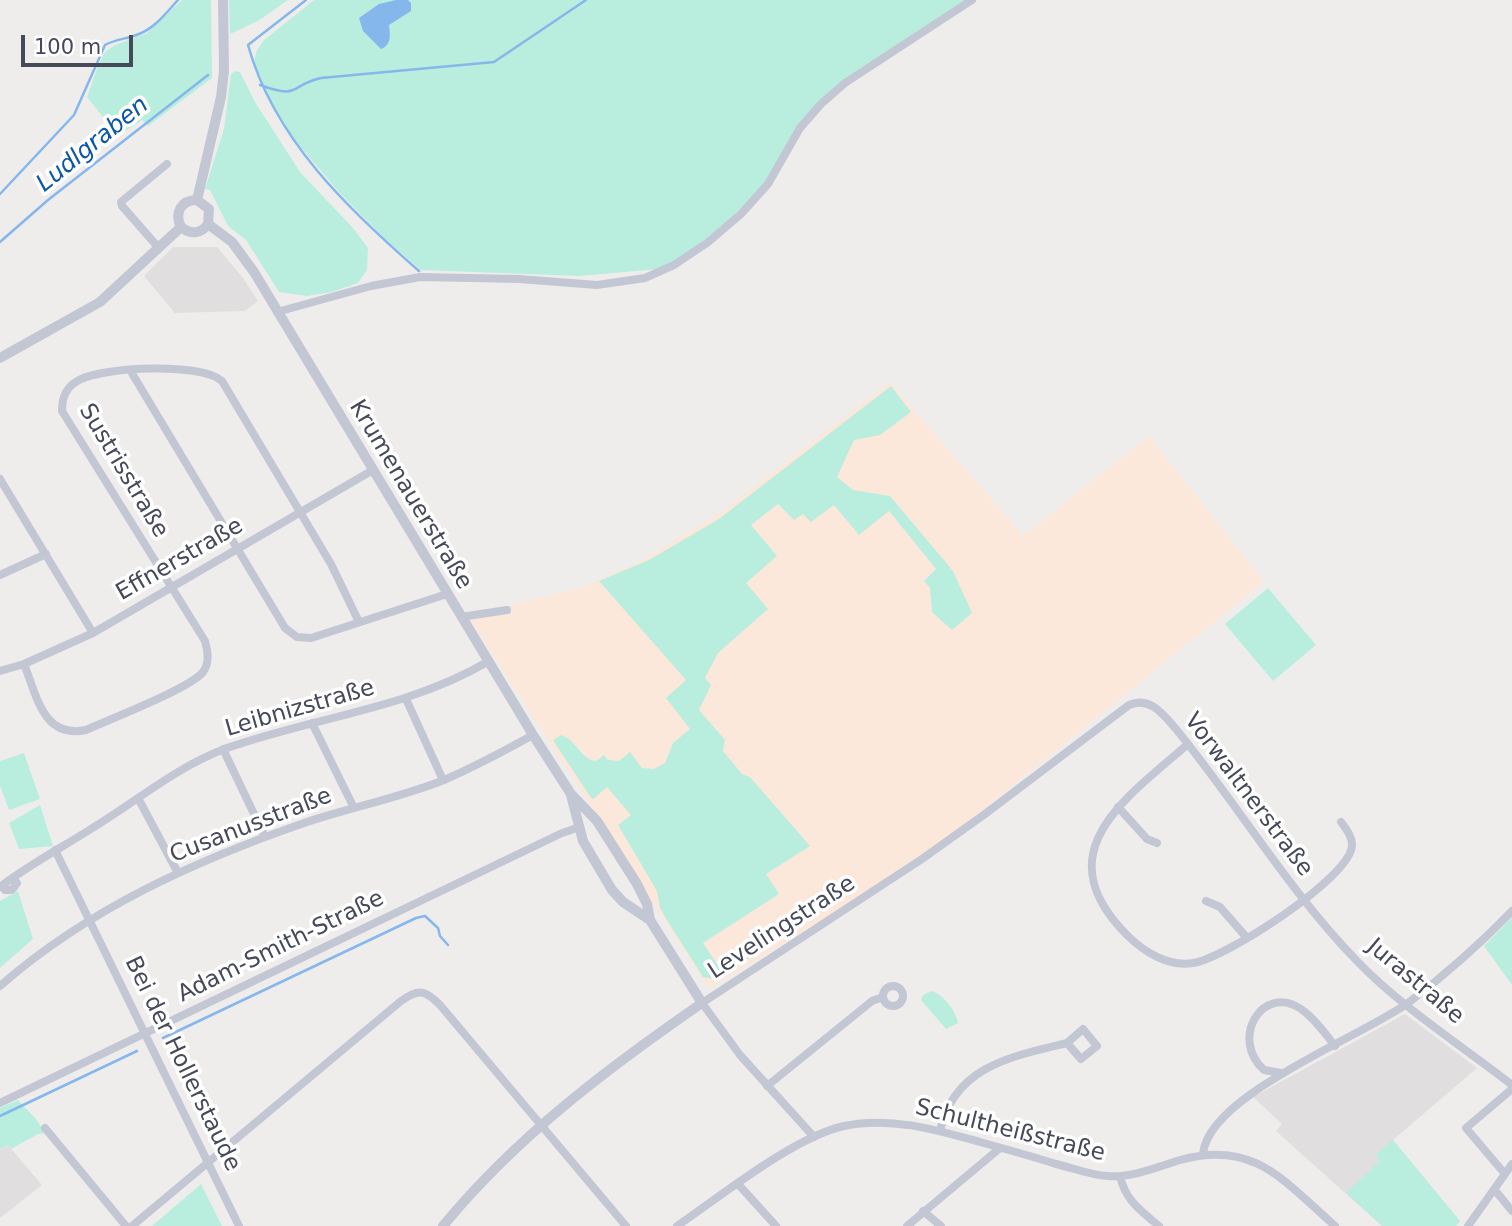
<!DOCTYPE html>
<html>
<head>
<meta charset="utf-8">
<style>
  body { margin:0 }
  #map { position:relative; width:1512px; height:1226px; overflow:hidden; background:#efedec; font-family:"DejaVu Sans",sans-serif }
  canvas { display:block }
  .scale { position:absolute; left:21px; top:35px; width:112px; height:32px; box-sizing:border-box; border:4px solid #45495a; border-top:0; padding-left:9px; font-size:21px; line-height:24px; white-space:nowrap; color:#45495a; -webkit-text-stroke:5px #fff; paint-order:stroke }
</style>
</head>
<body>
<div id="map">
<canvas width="1512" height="1226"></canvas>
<div class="scale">100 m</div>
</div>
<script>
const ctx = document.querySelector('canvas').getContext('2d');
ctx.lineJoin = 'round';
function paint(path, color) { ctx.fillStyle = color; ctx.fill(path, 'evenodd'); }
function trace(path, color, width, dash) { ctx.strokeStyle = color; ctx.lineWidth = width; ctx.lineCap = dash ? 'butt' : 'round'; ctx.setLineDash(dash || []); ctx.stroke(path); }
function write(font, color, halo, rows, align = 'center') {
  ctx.font = font + ' "DejaVu Sans",sans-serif'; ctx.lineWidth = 7; ctx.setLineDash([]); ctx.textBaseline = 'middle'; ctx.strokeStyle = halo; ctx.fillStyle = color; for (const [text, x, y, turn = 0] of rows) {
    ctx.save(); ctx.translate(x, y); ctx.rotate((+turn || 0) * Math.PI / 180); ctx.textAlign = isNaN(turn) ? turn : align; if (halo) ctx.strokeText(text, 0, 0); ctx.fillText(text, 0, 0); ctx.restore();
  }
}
paint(new Path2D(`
  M173,247h44l26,31 15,23 -13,10 -70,2 -31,-37z
  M1405,1014l72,54 -84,72 67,81 -4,5h-74l-106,-95 6,-7 -29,-27z
  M8,1145l34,40 -42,33v-69z`), '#e0dede');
paint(new Path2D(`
  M890,382l133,154 126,-100 115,146 -342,277 -213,130 -241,-373 112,-28 57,-25 80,-48z`), '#fbe8db');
paint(new Path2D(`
  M182,0h29l1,78 -64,48 -6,-6 -24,16 -31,-39 11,-31 7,-14 10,-7 32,-12z
  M229,0h59l-30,21 -28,13z
  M314,0h655l-153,105 -44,68 -20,25 -29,27 -34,27 -30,17 -80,7 -158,-6 -37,-32 -46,-47 -45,-53 -24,-39 -15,-38 3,-11 7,-10z
  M235,71l5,1 15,30 45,70 53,56 15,20 -1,22 -9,13 -26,9 -25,4 -28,-4 -33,-52 -18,-14 -18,-36 -5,-1 19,-60 7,-55z
  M891,386l20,26 -31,23 -26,5 -17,37 16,13 37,6 63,75 19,42 -20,17 -20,-18 -2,-24 -6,-7 12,-12 -47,-58 -30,24 -25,-30 -23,17 -8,-8 -9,6 -16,-16 -27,21 26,31 -31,27 22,26 -50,44 -13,25 6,7 -12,25 26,30 -2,11 19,23 8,3 60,69 -44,28 13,20 -76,49 18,27 67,-44 3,5 -75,48 -13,-2 -35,-55 -8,-14 -3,-17 -39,-66 13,-10 -24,-28 -14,12 -4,-4 -36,-55 8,-5c15,4 19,24 35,26l8,-6 4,5 11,1 11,-9 12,16 12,1 11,-6 8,-20 17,-14 -24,-31 20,-18 -87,-99 50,-21 70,-41z
  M1268,588l48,57 -43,36 -48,-57z
  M24,753l16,46 -31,11 -9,-24v-25z
  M40,805l13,41 -34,3 -10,-26z
  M18,891l15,48 -33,29v-67z
  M1512,917v68l-28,-39z
  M931,991c11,2 26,21 27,32l-12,6 -25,-29 2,-5z
  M18,1100l18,19 9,14 -7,1 -27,15 -3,-4 -8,4v-41z
  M1393,1140l67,81 -4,5h-74l-36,-33 34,-32 -5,-6z
  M201,1184l21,42h-70z`), '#b9eede');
paint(new Path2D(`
  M396,0h12l3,3v8l-22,14c1,9 3,20 -8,24l-18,-18 -4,-13 20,-14z`), '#86b7ec');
trace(new Path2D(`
  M306,0l-58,45c26,94 100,164 171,226
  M260,85c41,15 29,0 61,-7l173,-16 92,-62
  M0,194l74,-79 31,-70c11,-6 22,-6 34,-11 16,-6 27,-21 39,-34
  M0,242l48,-42 160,-125
  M163,1038l253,-120 9,-2 13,12 2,8 8,9
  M0,1116l137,-65`), '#86b7ec', 2.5);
trace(new Path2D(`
  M158,247l-36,-41 -1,-4 46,-38
  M277,312l94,-26 49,-9 99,2 78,6 48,-7 29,-13 33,-22 34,-29 27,-30 32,-56 21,-24 24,-21 127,-83
  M130,370l155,258 12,9 14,1 136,-44
  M0,479l93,154
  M0,575l46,-21
  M461,617l46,-7
  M24,664c13,32 19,75 62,66 22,-10 105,-42 117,-58 7,-9 5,-21 2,-31l-143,-230c0,-14 4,-24 17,-31 24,-13 122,-18 143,1l109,183 28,58
  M0,671l24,-7 69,-31 280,-163
  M406,699l37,81
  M312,723l42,85
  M1188,744c-63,55 -144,108 -61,191 17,17 41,32 66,28 31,-4 159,-86 159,-118 0,-9 -6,-16 -11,-23
  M223,749l42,88
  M138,798l40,75
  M1118,807l29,32 10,4
  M55,850l184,376
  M2,886l3,4h7l5,-7 -5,-5
  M0,887c30,-23 63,-40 94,-60 44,-27 84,-61 133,-79 87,-31 181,-39 262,-87
  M1206,901l14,6 27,31
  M0,986c89,-78 197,-126 307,-164 45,-15 92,-24 137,-42 30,-13 60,-29 89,-45
  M883 996a10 10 0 1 1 20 0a10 10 0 1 1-20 0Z
  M1083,1029l14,17 -16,13 -14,-16z
  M1281,1073l-17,-3c-34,-30 -3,-87 37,-61 13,9 24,24 34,37
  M767,1086l105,-85 11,-4
  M0,1103l562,-270 18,-6
  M45,1128l81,98
  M940,1131c14,-65 73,-75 127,-88
  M814,1137l-74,-82 -38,-52 220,-144 63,-45 144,-109c21,-9 34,9 47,24 62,76 113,162 181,232 44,46 105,85 155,124
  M1203,1154c5,-59 158,-117 205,-151 37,-28 72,-59 104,-92
  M1505,1174l-39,-46 46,-39
  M1120,1176c5,24 21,35 39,50
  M738,1184l38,42
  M1494,1189l18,22
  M923,1211l18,15
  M132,1226l269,-225c18,-13 24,-11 39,4l186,221
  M677,1226c44,-30 117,-89 167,-100 46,-10 93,4 136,16 25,7 51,14 76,22 17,4 34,11 52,12 24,2 49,-9 72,-16 74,-21 105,22 155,66
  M907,1226l93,-78
  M1468,1226l44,-62`), '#c3c7d4', 8);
trace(new Path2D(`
  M197,200l24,-103 3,-26 -1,-71
  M208,224l24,18 22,30 279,463 38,59 26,27 40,63 10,20 3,16 52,83c-94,65 -186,134 -259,223
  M181,227c10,8 20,7 27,-3l1,-15 -12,-9
  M181,227c-7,-14 0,-27 16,-27
  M0,358l100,-56 81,-75
  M571,795l12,46 29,49 11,12 27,18`), '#c3c7d4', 10);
write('23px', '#45495a', '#fff', [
  ["Sustrisstraße",123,471,59],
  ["Krumenauerstraße",410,495,59],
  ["Effnerstraße",180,560,-30],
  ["Leibnizstraße",300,709,-16],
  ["Vorwaltnerstraße",1248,795,53],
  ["Cusanusstraße",251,826,-21],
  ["Levelingstraße",782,928,-33],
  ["Adam-Smith-Straße",281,947,-26],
  ["Jurastraße",1415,982,40],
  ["Bei der Hollerstaude",182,1064,64],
  ["Schultheißstraße",1010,1131,14]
]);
write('italic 24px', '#0b56a7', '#fff', [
  ["Ludlgraben",93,145,-39]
]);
</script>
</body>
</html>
